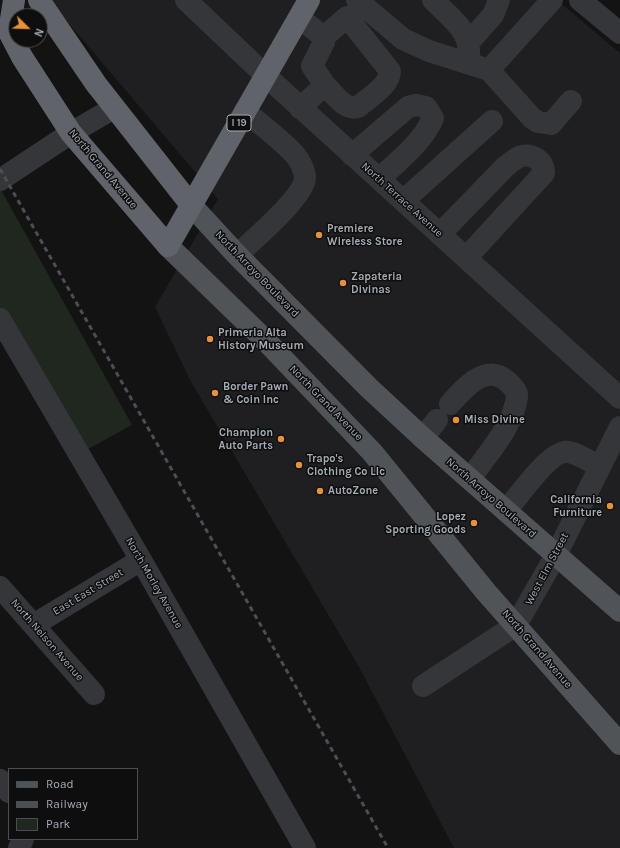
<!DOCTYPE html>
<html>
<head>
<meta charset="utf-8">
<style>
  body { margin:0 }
  #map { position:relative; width:620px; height:848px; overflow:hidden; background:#131314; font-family:Karla,sans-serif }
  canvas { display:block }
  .legend { position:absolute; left:8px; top:768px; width:130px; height:72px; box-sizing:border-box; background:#0e0e0f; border:1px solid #4a4d51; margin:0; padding:5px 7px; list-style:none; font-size:12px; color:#a5acb4 }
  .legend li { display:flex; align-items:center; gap:8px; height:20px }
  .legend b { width:20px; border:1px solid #4a4d51 }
  .north { position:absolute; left:8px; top:8px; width:40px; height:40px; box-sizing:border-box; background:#0e0e0f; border:1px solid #4a4d51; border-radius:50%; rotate:113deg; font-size:11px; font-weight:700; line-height:16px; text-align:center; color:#a5acb4 }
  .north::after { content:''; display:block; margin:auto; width:14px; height:18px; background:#e6923a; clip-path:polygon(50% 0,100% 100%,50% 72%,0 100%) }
</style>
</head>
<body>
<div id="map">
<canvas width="620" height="848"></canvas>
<ul class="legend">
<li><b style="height:5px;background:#505358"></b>Road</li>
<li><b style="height:5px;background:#4b4e52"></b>Railway</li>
<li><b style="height:11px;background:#1f271f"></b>Park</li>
</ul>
<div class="north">N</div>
</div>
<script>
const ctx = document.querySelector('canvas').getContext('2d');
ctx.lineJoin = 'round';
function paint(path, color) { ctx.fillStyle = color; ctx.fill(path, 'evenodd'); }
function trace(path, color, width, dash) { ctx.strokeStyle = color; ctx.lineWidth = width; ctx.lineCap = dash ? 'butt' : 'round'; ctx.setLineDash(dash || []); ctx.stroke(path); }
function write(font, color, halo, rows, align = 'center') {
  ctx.font = font + ' Karla,sans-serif'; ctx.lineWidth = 3; ctx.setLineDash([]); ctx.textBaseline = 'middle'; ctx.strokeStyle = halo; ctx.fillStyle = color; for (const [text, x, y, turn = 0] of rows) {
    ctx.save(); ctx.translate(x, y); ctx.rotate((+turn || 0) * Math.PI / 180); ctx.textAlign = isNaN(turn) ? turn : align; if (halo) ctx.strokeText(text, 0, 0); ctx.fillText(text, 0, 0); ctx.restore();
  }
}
paint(new Path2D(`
  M49,0h508l63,53v795h-166l-95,-181 -169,-287 -35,-73 63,-108z`), '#1f1f21');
paint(new Path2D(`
  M0,188l132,237 -53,29 -79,-135z`), '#1f271f');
trace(new Path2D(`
  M186,0l80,76 354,322
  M357,0l46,39 26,12 60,19 43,48 6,4 13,2 20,-23
  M433,0c21,21 39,31 36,63
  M580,0l40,33
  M299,18l25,19v5l-12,24 13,19 -25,23
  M324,37l23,-20 43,54c0,15 -22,27 -32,36 -13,4 -24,-13 -33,-22
  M469,42l24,-27 6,-15
  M489,70l63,-70
  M352,155l56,-48 8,-2 10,2 7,11c-10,24 -35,43 -54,61
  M0,180l71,-47 43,-25
  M403,201l89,-80
  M440,234l66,-68c4,-3 9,-7 13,-9 12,-5 26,4 25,16l-78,85
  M237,255c15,-14 67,-58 68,-77 0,-7 -5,-17 -9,-22 -15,-17 -34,-30 -51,-45
  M0,319l141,241 164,288
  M450,404c14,-16 36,-42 58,-22 4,4 10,9 9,15 -4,30 -30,57 -47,82
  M423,438l14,-18
  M506,511c12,-14 45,-63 63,-59 10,2 22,10 31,15
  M0,587l94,107
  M35,624l106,-64
  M423,686l93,-61 40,-70 64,-128
  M0,780l9,12
  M19,848l4,-9`), '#343639', 22);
trace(new Path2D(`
  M191,205l46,50 132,133 54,50 197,173
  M168,246l98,95 106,111 114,140 134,152`), '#505358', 22);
trace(new Path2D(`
  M14,0l-5,32 13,25 49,76 97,113 141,-246
  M39,0l57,84 95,121`), '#60646a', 22);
trace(new Path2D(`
  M0,169l388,679`), '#4b4e52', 3, [5, 4]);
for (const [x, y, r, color] of [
  [319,235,4,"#e6923a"],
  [343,283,4,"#e6923a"],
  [210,339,4,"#e6923a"],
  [215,393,4,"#e6923a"],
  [456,420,4,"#e6923a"],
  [281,439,4,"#e6923a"],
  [299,465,4,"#e6923a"],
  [320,491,4,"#e6923a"],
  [610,506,4,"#e6923a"],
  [474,523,4,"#e6923a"]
]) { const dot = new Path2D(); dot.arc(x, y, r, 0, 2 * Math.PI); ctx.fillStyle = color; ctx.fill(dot); trace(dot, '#0e0e0f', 1.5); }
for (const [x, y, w] of [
  [239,123,24]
]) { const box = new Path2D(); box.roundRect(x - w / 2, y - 8, w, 16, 3); ctx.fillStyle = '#0e0e0f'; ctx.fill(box); trace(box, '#a5acb4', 1); }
write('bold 10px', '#a5acb4', null, [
  ["I 19",239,123]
]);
write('11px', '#a5acb4', '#0e0e0f', [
  ["North Grand Avenue",103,169,50],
  ["North Terrace Avenue",402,200,42],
  ["North Arroyo Boulevard",257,274,46],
  ["North Grand Avenue",326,403,46],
  ["North Arroyo Boulevard",491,498,41],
  ["West Elm Street",547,569,-62],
  ["North Morley Avenue",154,583,60],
  ["East East Street",88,592,-31],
  ["North Nelson Avenue",47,640,49],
  ["North Grand Avenue",537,649,49]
]);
write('bold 11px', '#a5acb4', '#0e0e0f', [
  ["Premiere",327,229],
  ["Wireless Store",327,242],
  ["Zapateria",351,277],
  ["Divinas",351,290],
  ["Primeria Alta",218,333],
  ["History Museum",218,346],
  ["Border Pawn",223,387],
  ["& Coin Inc",223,400],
  ["Miss Divine",464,420],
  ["Champion",273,433,"right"],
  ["Auto Parts",273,446,"right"],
  ["Trapo's",307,459],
  ["Clothing Co Llc",307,472],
  ["AutoZone",328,491],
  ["California",602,500,"right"],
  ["Furniture",602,513,"right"],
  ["Lopez",466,517,"right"],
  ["Sporting Goods",466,530,"right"]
], 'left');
</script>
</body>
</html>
